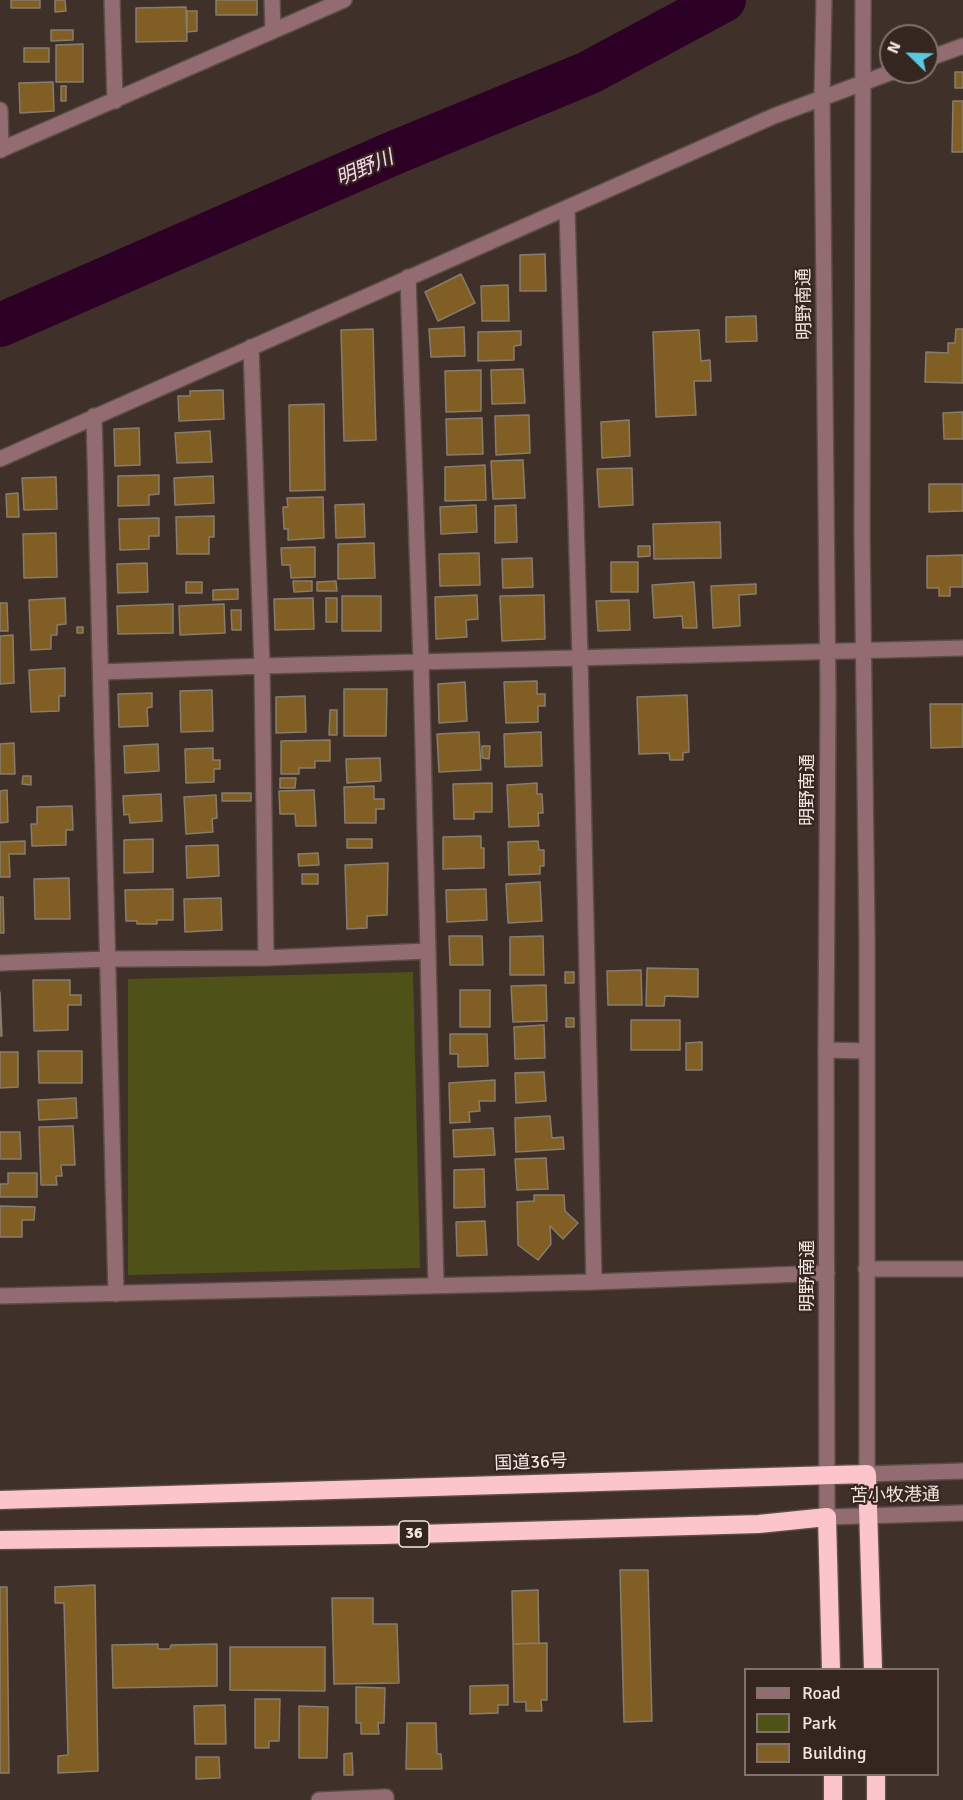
<!DOCTYPE html>
<html>
<head>
<meta charset="utf-8">
<style>
  body { margin:0 }
  #map { position:relative; width:963px; height:1800px; overflow:hidden; background:#3f3029; font-family:Signika,sans-serif }
  canvas { display:block }
  .legend { position:absolute; left:744px; top:1668px; width:195px; height:108px; box-sizing:border-box; background:#35261f; border:2px solid #81736d; margin:0; padding:8px 10px; list-style:none; font-size:18px; color:#f2e7e3 }
  .legend li { display:flex; align-items:center; gap:12px; height:30px }
  .legend b { width:30px; border:2px solid #81736d }
  .north { position:absolute; left:879px; top:24px; width:60px; height:60px; box-sizing:border-box; background:#35261f; border:2px solid #81736d; border-radius:50%; rotate:293deg; font-size:16px; font-weight:700; line-height:24px; text-align:center; color:#f2e7e3 }
  .north::after { content:''; display:block; margin:auto; width:21px; height:27px; background:#57c9e2; clip-path:polygon(50% 0,100% 100%,50% 72%,0 100%) }
</style>
</head>
<body>
<div id="map">
<canvas width="963" height="1800"></canvas>
<ul class="legend">
<li><b style="height:8px;background:#926c71"></b>Road</li>
<li><b style="height:16px;background:#4e5218"></b>Park</li>
<li><b style="height:16px;background:#815f24"></b>Building</li>
</ul>
<div class="north">N</div>
</div>
<script>
const ctx = document.querySelector('canvas').getContext('2d');
ctx.lineJoin = 'round';
function paint(path, color) { ctx.fillStyle = color; ctx.fill(path, 'evenodd'); }
function trace(path, color, width, dash) { ctx.strokeStyle = color; ctx.lineWidth = width; ctx.lineCap = dash ? 'butt' : 'round'; ctx.setLineDash(dash || []); ctx.stroke(path); }
function write(font, color, halo, rows, align = 'center') {
  ctx.font = font + ' Signika,"Noto Sans JP",sans-serif'; ctx.lineWidth = 4.5; ctx.setLineDash([]); ctx.textBaseline = 'middle'; ctx.strokeStyle = halo; ctx.fillStyle = color; for (const [text, x, y, turn = 0] of rows) {
    ctx.save(); ctx.translate(x, y); ctx.rotate((+turn || 0) * Math.PI / 180); ctx.textAlign = isNaN(turn) ? turn : align; if (halo) ctx.strokeText(text, 0, 0); ctx.fillText(text, 0, 0); ctx.restore();
  }
}
paint(new Path2D(`
  M413,972l7,296 -292,7v-296z`), '#4e5218');
trace(new Path2D(`
  M0,325l396,-173 192,-79 136,-73`), '#2d0126', 44);
const building = new Path2D(`
  M11,0h29v8h-29z
  M55,0h10l1,11 -11,1z
  M216,0h41v15h-41z
  M186,7l1,34 -51,1v-34z
  M187,11h10v20l-10,1z
  M51,30h22v10l-22,1z
  M83,44v38h-27v-37z
  M24,48h25v14h-25z
  M955,72h8v16h-8z
  M53,82l1,29 -34,2 -1,-30z
  M61,86h5v15h-5z
  M953,101h10v51h-11z
  M545,254l1,37h-26v-36z
  M461,274l14,29 -37,18 -13,-29z
  M508,285l1,36h-27l-1,-35z
  M756,316l1,25 -31,1v-25z
  M464,327l1,29 -34,1 -2,-28z
  M373,329l3,111 -32,1 -3,-111z
  M956,329h7v54l-38,-1 1,-30 22,1v-10h7z
  M699,330l2,31 9,-1 1,21h-17l2,34 -40,2 -3,-85z
  M521,331v14l-7,1v14l-36,1v-29z
  M523,369l2,34 -33,1 -1,-34z
  M481,370v41l-35,1 -1,-41z
  M223,390l1,29 -45,2 -1,-25h12v-5z
  M324,404l1,86 -35,1 -1,-86z
  M963,412v27h-19l-1,-26z
  M529,415l1,38 -34,2 -1,-39z
  M482,418l1,36 -36,1 -1,-36z
  M629,420l1,36 -28,2 -1,-36z
  M139,428l1,37 -25,1 -1,-37z
  M210,431l2,31 -35,1 -2,-30z
  M523,460l2,38 -32,1 -2,-38z
  M485,465l1,35 -41,1v-34z
  M632,468l1,37 -34,2 -2,-38z
  M159,475v19l-10,1v10l-31,1v-30z
  M213,476l1,27 -39,2 -1,-27z
  M56,477l1,32 -33,1 -2,-32z
  M929,484h34v27l-34,1z
  M18,493l1,24h-12l-1,-23z
  M323,497l1,41 -36,2v-11h-4l-1,-22h5l-1,-9z
  M364,504l1,33 -29,1 -1,-33z
  M476,505l1,27 -36,2 -1,-27z
  M516,505l1,37 -22,1v-37z
  M214,516v21h-5v17h-32l-1,-37z
  M159,518v18h-10v13l-29,1 -1,-31z
  M720,522l1,36 -67,1 -1,-35z
  M56,533l1,44 -33,1 -1,-44z
  M374,543l1,35 -37,1v-35z
  M638,546h12v10l-12,1z
  M315,547v30l-24,1 -1,-13h-8l-1,-17z
  M479,553l1,32 -40,1 -1,-32z
  M963,555v32h-13v9h-11v-8h-12v-32z
  M532,558l1,29 -30,1 -1,-29z
  M611,562h27v30h-27z
  M147,563l1,29 -30,1 -1,-29z
  M293,581h19v10l-18,1z
  M336,581l1,10h-20v-9z
  M186,582h16v11h-16z
  M694,582l3,46h-14l-1,-12 -28,2 -2,-33z
  M756,584v10l-17,1 1,31 -27,2 -2,-42z
  M238,589v10l-25,1v-10z
  M477,595l1,24 -12,1 1,17 -31,2 -1,-42z
  M544,595l1,44 -43,2 -2,-45z
  M342,596h39v35h-39z
  M65,598l1,26 -9,1v10h-6v14l-20,1 -2,-50z
  M313,598l1,31 -39,1 -1,-31z
  M326,598h11v24h-11z
  M629,600l1,30 -32,1 -2,-30z
  M0,603h7l1,28h-8z
  M173,604v29l-55,1 -1,-28z
  M224,604l1,29 -45,2 -1,-29z
  M231,610h10v20h-9z
  M77,627h6v6h-6z
  M13,635l1,48 -14,1v-48z
  M65,668v28h-6v15l-28,1 -2,-42z
  M537,681v13h8v12h-7v16l-32,1 -2,-41z
  M465,682l2,39 -28,2 -1,-39z
  M344,689h43l-1,47h-42z
  M212,690l1,41 -32,1 -1,-41z
  M152,693v14l-5,1 1,18 -29,1 -1,-33z
  M687,695l2,57 -6,1v7h-13l-1,-7 -30,1 -2,-57z
  M305,696l1,36 -30,1v-36z
  M930,704h33v43l-32,1z
  M330,710h7v25h-8z
  M479,732l2,38 -42,2 -2,-38z
  M541,732l1,34 -37,1 -1,-33z
  M330,740v21h-15v7h-16v6h-18v-33z
  M14,743l1,31h-15v-30z
  M158,744l1,27 -34,2 -1,-27z
  M482,746h8l-1,13 -7,-1z
  M213,748v12h7v9h-6v13l-28,1 -1,-34z
  M380,758l1,23 -34,2 -1,-24z
  M23,776h8v9l-9,-1z
  M280,778h16l-1,10h-15z
  M492,783v29h-18v7h-20l-1,-35z
  M537,783v11h5l1,19h-5l1,13 -30,1 -2,-42z
  M374,786v13h10v10h-8v14h-31l-1,-36z
  M7,790l1,32 -8,1v-32z
  M314,790l2,36h-20l-1,-12h-15l-1,-23z
  M222,793h29v8h-29z
  M161,794l1,27 -32,2 -1,-9 -5,1 -1,-19z
  M216,795l1,23 -5,1 1,13 -27,2 -2,-37z
  M72,806l1,24h-7v15l-34,1 -1,-22h6v-17z
  M481,836v12h3v20l-41,1v-32z
  M153,839v33l-29,1v-33z
  M347,839h25v9h-25z
  M25,841v13h-16l1,23h-10v-35z
  M538,841l1,9h5v16h-4v8l-31,1 -1,-33z
  M218,845l1,31 -32,2 -1,-32z
  M318,853l1,12 -20,1 -1,-12z
  M388,863l-1,52 -20,1v12l-20,1 -2,-64z
  M302,874h16v10h-16z
  M69,878l1,41h-35l-1,-40z
  M540,882l2,39 -34,2 -2,-39z
  M173,889v31h-16v4h-20v-3h-11l-1,-31z
  M486,889l1,31 -40,2 -1,-32z
  M0,897h3l1,36h-4z
  M221,898l1,32 -37,2 -1,-33z
  M449,936h33l1,29h-33z
  M543,936l1,39h-34v-38z
  M647,968l51,1v28l-33,-1 -1,10h-18z
  M641,970l1,35h-34l-1,-34z
  M565,972h9v11h-9z
  M33,980h37v15h11v10h-13v25l-34,1z
  M546,985l1,36 -34,1 -2,-36z
  M460,990h30v37h-30z
  M0,992l2,44h-2z
  M566,1018h8v9h-8z
  M631,1020h49v30h-49z
  M544,1025l1,33 -30,1 -1,-32z
  M450,1034h37l1,32 -30,1v-13h-8z
  M702,1042v28h-16v-27z
  M38,1051h44v32h-43z
  M0,1052h18v35l-18,1z
  M544,1072l2,29 -30,2 -1,-30z
  M495,1080v21h-16l1,10 -11,1 1,10 -20,1 -1,-40z
  M76,1098l1,20 -38,2 -1,-20z
  M550,1116l2,22 11,-1 1,12 -48,3 -1,-34z
  M73,1126l2,39h-14l1,11h-6l1,9h-16l-2,-58z
  M493,1128l2,27 -41,2 -1,-27z
  M0,1132h20l1,27h-21z
  M546,1158l2,31 -31,1 -2,-31z
  M484,1169l1,38 -31,1v-38z
  M8,1173h29v24h-37v-13h8z
  M534,1195h30l1,16 13,12 -15,16 -13,-13 1,18 -13,16 -20,-15 -1,-43 17,-1z
  M0,1206l35,1 -1,13h-12v17h-22z
  M485,1221l2,34 -30,1 -1,-34z
  M620,1570h28l4,151 -28,1z
  M95,1585l3,186 -40,2v-17l10,-1 -4,-152h-9v-16z
  M0,1587h7l2,186h-9z
  M538,1590l1,53 -26,1 -1,-53z
  M332,1598h41v26h24l2,59 -65,1z
  M547,1643v57h-6l1,11h-16v-9h-12l-1,-58z
  M158,1644v5h12l1,-4 46,-1v42l-104,2 -1,-43z
  M230,1647h95v44l-95,-1z
  M508,1685v20h-10v8l-28,1v-28z
  M356,1687l29,1 -1,35h-6l1,11h-18v-11h-5z
  M255,1699h25l-1,42h-10v7h-14z
  M225,1705l1,39h-31l-1,-38z
  M299,1706l29,1 -1,51h-28z
  M407,1723h29l1,31h4l1,15h-36z
  M352,1753l1,22h-9v-21z
  M196,1757h23l1,21 -24,1z`);
paint(building, '#815f24');
trace(building, '#877d6d', 1.5);
const minor = new Path2D(`
  M112,0l3,101
  M272,0l1,30
  M824,0l-2,97 6,598 -2,355 1,467 136,-4
  M863,0l-1,533 5,403v538l96,-3
  M927,59l36,-13
  M0,110l1,40
  M0,150l344,-150
  M567,208l13,449 14,625
  M408,277l13,385 15,623
  M251,347l11,319 4,292
  M94,416l22,878
  M0,459l774,-343 118,-44
  M101,672l161,-6 701,-18
  M0,963l108,-4 158,-1 162,-7
  M826,1050l40,1
  M866,1269h97
  M0,1296l594,-14 233,-9
  M319,1800l67,-3v3`);
const highway = new Path2D(`
  M0,1500l867,-26 6,196
  M0,1540l383,-5 376,-11 68,-7 4,153
  M833,1774v26
  M876,1774v26`);
trace(minor, '#5c4d47', 18);
trace(highway, '#5c4d47', 21);
trace(minor, '#926c71', 15);
trace(highway, '#fcc4cb', 18);
for (const [x, y, w] of [
  [414,1534,30]
]) { const box = new Path2D(); box.roundRect(x - w / 2, y - 13, w, 26, 4.5); ctx.fillStyle = '#35261f'; ctx.fill(box); trace(box, '#f2e7e3', 1.5); }
write('bold 16px', '#f2e7e3', null, [
  ["36",414,1534]
]);
write('18px', '#f2e7e3', '#35261f', [
  ["明野南通",805,304,-91],
  ["明野南通",808,790,-90],
  ["明野南通",808,1276,-90],
  ["国道36号",531,1463,-2],
  ["苫小牧港通",895,1496,-1]
]);
write('italic 20px', '#fdd6f2', '#35261f', [
  ["明野川",365,169,-23]
]);
</script>
</body>
</html>
